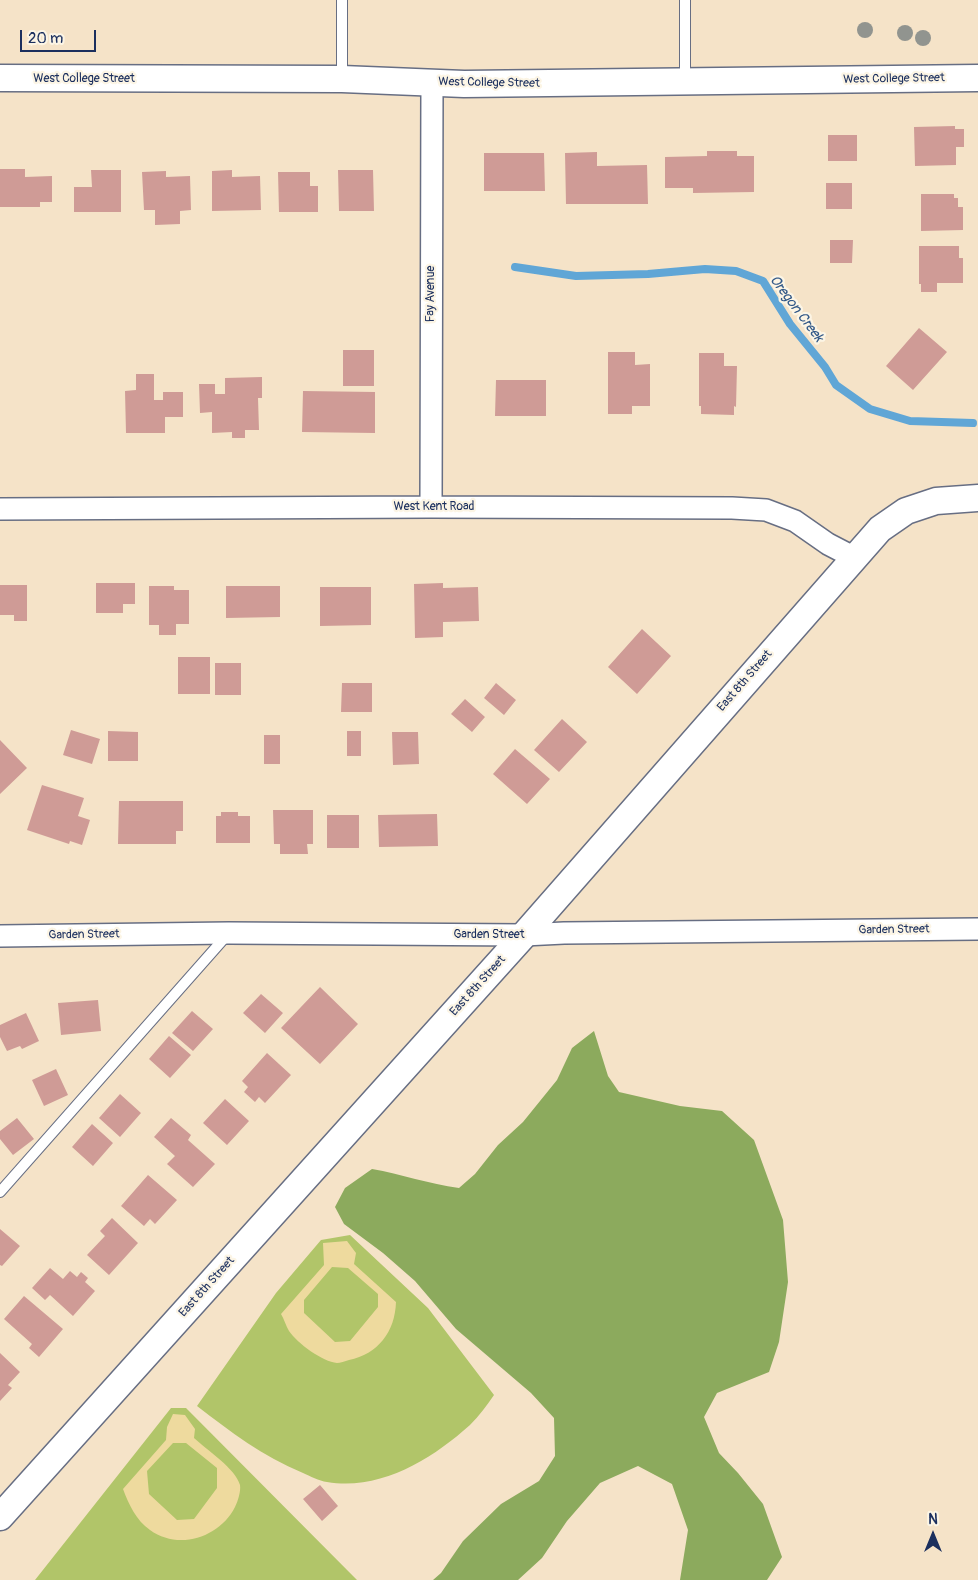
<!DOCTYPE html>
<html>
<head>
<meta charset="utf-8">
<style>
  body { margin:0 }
  #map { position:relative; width:978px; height:1580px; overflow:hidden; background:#f5e3c8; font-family:Pangolin,sans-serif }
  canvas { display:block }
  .north { position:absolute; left:908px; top:1510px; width:50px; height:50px; -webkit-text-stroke:4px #fcf5e5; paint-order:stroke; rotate:0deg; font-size:14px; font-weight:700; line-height:20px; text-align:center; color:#1b2f5e }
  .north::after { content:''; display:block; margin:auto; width:18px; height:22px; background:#1b2f5e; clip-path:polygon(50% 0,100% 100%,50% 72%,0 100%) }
  .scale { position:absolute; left:20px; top:30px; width:76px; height:22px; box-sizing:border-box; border:2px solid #1b2f5e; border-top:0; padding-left:6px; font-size:15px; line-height:18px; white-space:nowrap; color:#1b2f5e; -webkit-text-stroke:4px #fcf5e5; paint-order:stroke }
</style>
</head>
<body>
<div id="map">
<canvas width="978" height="1580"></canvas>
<div class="north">N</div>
<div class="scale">20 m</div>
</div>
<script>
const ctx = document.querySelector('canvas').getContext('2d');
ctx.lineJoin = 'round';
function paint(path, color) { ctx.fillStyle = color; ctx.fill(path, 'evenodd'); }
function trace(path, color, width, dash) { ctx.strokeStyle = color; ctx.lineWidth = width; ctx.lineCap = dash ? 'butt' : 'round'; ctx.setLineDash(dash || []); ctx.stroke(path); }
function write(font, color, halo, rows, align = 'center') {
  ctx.font = font + ' Pangolin,sans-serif'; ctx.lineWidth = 4.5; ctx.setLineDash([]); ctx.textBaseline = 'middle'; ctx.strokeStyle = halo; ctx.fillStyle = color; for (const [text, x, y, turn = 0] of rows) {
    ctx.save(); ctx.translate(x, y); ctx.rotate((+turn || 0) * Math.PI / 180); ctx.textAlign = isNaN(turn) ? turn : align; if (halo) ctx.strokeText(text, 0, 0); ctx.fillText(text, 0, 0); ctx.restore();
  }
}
paint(new Path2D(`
  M350,1235l78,73 66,87c-7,10 -15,21 -24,30 -38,34 -89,66 -143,57 -8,-1 -17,-6 -24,-9 -41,-17 -72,-41 -106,-67l79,-113 45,-53z
  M171,1408h15l171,172h-322z`), '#b1c569');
paint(new Path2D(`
  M594,1031l14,45 11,16 61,14 42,5 32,29 29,80 5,62 -9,60 -10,30 -52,21 -13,24 15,36 19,20 25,31 19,53 -15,23h-87l8,-50 -16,-46 -34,-18 -38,17 -33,38 -25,37 -24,22h-85l8,-7 22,-32 38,-37 38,-23 16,-25 -1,-38 -23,-25 -75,-64 -41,-48 -32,-28 -39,-29 -9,-17 10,-19 27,-19c29,5 57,15 87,19l16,-14 23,-29 25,-23 34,-42 15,-32z`), '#8caa5d');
paint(new Path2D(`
  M347,1241l9,12 -2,11 42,38c-1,30 -18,52 -47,58 -4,1 -9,3 -12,3 -14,-1 -40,-20 -48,-32 -3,-5 -5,-12 -8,-17l43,-49 -1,-22zM332,1267l16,1 30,26v13l-28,34 -15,1 -31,-29v-13z
  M173,1414l12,1 10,14 -1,9c13,12 42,31 46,47 1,6 -2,16 -5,22 -15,30 -56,44 -85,23 -14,-10 -21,-25 -27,-41l43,-49 1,-13zM173,1443h13l31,25v20l-23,31 -17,1 -28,-26 -2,-23z`), '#eeda9e');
trace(new Path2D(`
  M515,267l61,9 72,-2 57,-5 31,2 27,10 27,43 35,43 11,18 34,24 40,12 63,2`), '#60a6d6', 8);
paint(new Path2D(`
  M955,126v3h9v18h-8v18l-41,1 -1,-39z
  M828,135h29v26h-29z
  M707,151h30v5h17v36l-61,1v-5h-28v-31l42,-1z
  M597,152v14l50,-1 1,39h-82l-1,-51z
  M484,153h60l1,38h-61z
  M0,169h25v8l27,-1v26h-12v5h-40z
  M91,170h30v42h-47v-25h18z
  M232,170v7l28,-1 1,34 -49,1v-40z
  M338,170h35l1,41h-35z
  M166,171v6l24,-1 1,34 -11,1v13l-25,1v-15h-11l-2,-38z
  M278,172h32v14h8v26h-39z
  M826,183h26v26h-26z
  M921,194h33v4h4v9h5v23l-42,1z
  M830,240h23l-1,23h-22z
  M919,246h40v12h4v25h-26v9h-16v-8h-2z
  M919,328l28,24 -34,38 -27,-24z
  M343,350h31v36h-31z
  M608,352h27v13l15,-1v42h-18v8h-24z
  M699,353h25v13h13l-1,41 -2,-1v9l-33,-1v-8h-2z
  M136,374h18v26h9v-8h20v25h-18v16h-39l-1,-42 11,-1z
  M262,377v21h-4l1,32h-14v8h-13v-6l-20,1v-21l-12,1 -1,-29h16v10h10v-16z
  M496,380h50v36h-51z
  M303,391l72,1v41l-73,-1z
  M96,583h39v21h-12v9h-27z
  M443,583v5l35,-1 1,34 -36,1v15l-28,1 -1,-54z
  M0,585h27v36h-13v-6h-14z
  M149,586h25v4h15v34h-13v11h-17v-10h-10z
  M226,586h54v31l-54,1z
  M320,587h51v38l-51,1z
  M642,629l29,27 -34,38 -29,-27z
  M178,657h32v37h-32z
  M215,663h26v32h-26z
  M342,683h30v29h-31z
  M496,683l20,17 -12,15 -20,-17z
  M465,699l20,18 -13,15 -21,-18z
  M562,719l25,23 -28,30 -25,-22z
  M71,730l29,9 -8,25 -29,-9z
  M108,731l30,1v29h-30z
  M347,731h14v25h-14z
  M392,732h26l1,32 -26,1z
  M264,735h16v29h-16z
  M0,740l27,28 -27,26z
  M515,749l35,30 -23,25 -34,-30z
  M42,785l42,13 -6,18 12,4 -8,25 -12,-4 -1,3 -42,-14z
  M119,801h64v30h-7v13h-58z
  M273,810h40v34h-6l1,10h-28v-10h-6z
  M221,812h17v4h12v27h-34v-27h5z
  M437,814l1,32 -59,1 -1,-32z
  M327,815h32v33h-32z
  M320,987l38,37 -38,40 -39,-36z
  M261,994l22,19 -18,20 -22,-20z
  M98,1000l3,31 -40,4 -3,-32z
  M192,1011l21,18 -20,22 -21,-18z
  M26,1013l13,28 -17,8 -2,-3 -13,5 -7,-14v-12z
  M169,1036l22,19 -21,23 -21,-19z
  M267,1053l24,22 -26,28 -6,-6 -4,5 -11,-10 4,-5 -6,-6z
  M56,1069l12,26 -24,11 -12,-26z
  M120,1094l21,19 -21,24 -21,-19z
  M225,1099l24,22 -22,24 -24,-22z
  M17,1118l17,21 -21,16 -13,-16v-8z
  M171,1118l20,17 -3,5 27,24 -22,23 -26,-23 8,-8 -21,-19z
  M92,1124l21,19 -20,23 -21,-19z
  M148,1175l29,25 -22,24 -5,-5 -6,7 -23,-20z
  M112,1218l26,25 -29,32 -22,-20 18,-19 -5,-5z
  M0,1229l20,17 -18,20 -2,-1z
  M50,1268l13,11 7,-8 7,6 4,-5 7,6 -3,4 10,9 -22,25 -23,-21 -5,5 -13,-12z
  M24,1296l39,33 -24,28 -10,-9 3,-4 -28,-25z
  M0,1353l20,19 -12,13 4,3 -12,13z
  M320,1485l18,21 -16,15 -19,-22z`), '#cf9b96');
const service = new Path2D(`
  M342,0v78
  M685,0v82
  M0,1192l228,-258`);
const minor = new Path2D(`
  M431,507l1,-425
  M0,509l431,-2 301,1 34,2 29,11 33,23 27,14
  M0,936l229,-3 295,2 40,-2 414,-4`);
const tertiary = new Path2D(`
  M0,78l342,1 122,5 514,-6
  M0,1517l524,-582 356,-406 26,-18 30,-10 42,-3`);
trace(service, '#676e83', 12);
trace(minor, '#676e83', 24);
trace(tertiary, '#676e83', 29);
trace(service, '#fff', 10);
trace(minor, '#fff', 21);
trace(tertiary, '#fff', 26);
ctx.fillStyle = '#91948f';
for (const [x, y] of [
  [865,30],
  [905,33],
  [923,38]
]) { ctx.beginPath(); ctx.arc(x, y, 8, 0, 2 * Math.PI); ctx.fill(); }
write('12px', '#1b2f5e', '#fcf5e5', [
  ["West College Street",84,79],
  ["West College Street",894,79,-1],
  ["West College Street",489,83,1],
  ["Fay Avenue",431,294,-90],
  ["West Kent Road",434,507],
  ["East 8th Street",745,681,-49],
  ["Garden Street",894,930,-1],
  ["Garden Street",84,935,-1],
  ["Garden Street",489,935],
  ["East 8th Street",478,986,-48],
  ["East 8th Street",207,1287,-48]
]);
write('italic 14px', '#335988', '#fcf5e5', [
  ["Oregon Creek",796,309,53]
]);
</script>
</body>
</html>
